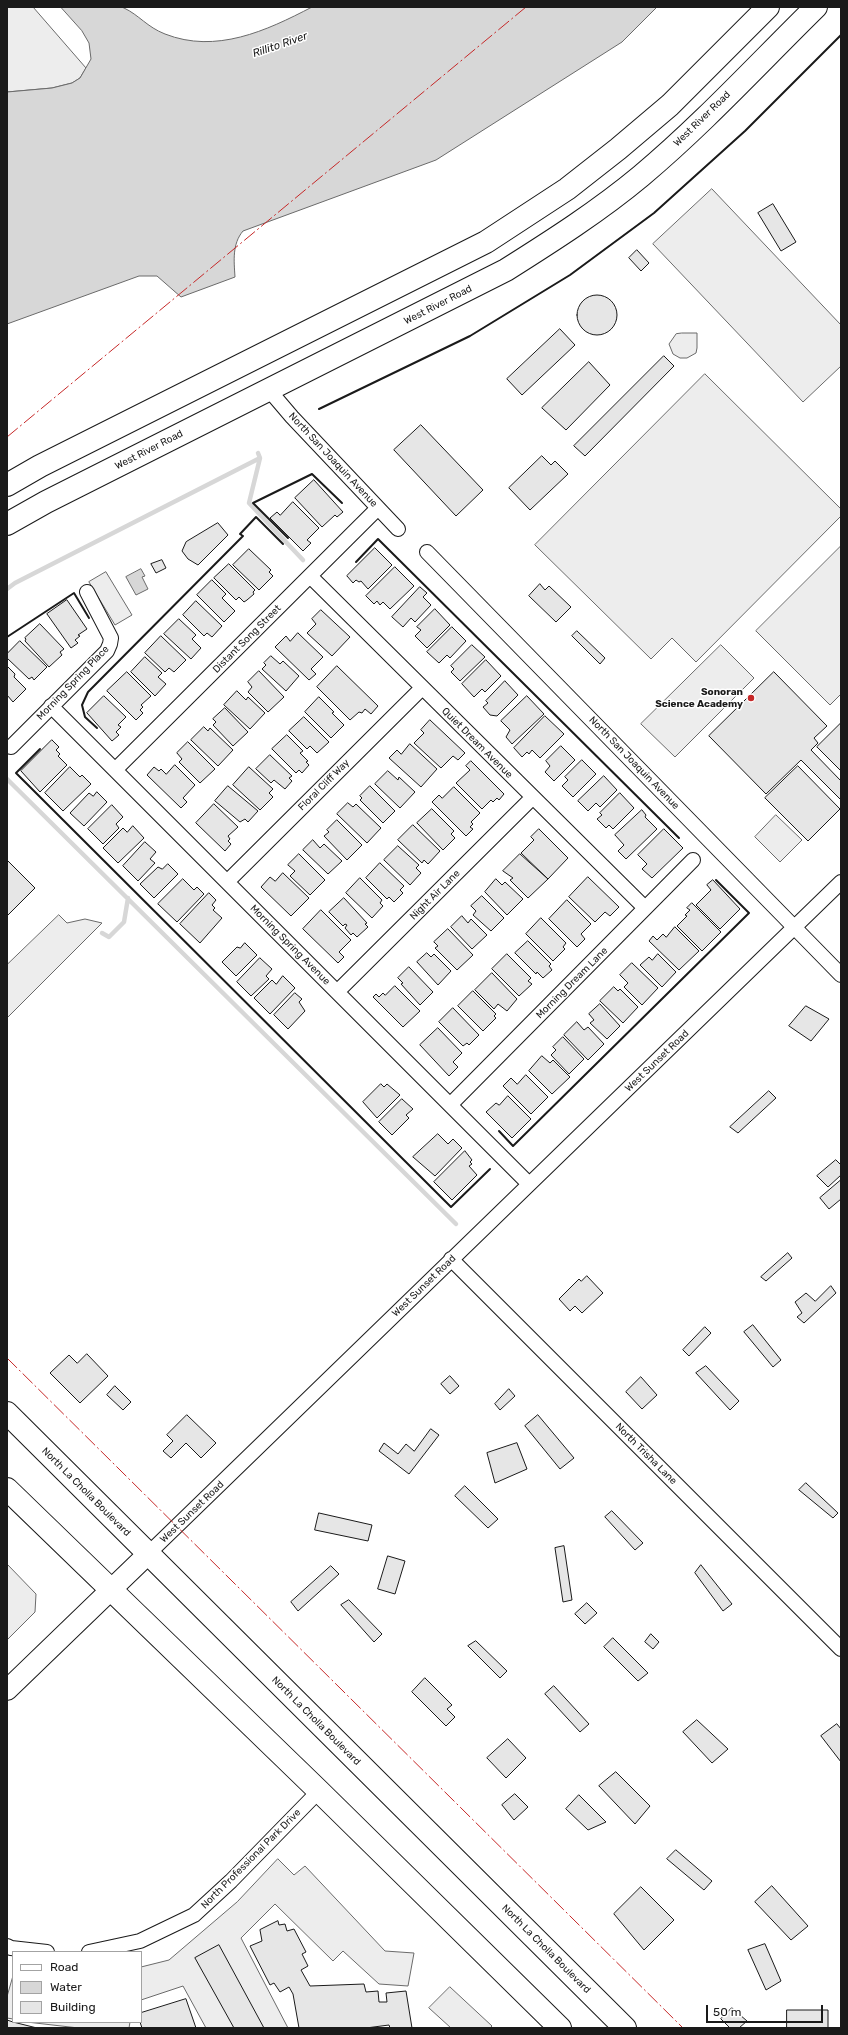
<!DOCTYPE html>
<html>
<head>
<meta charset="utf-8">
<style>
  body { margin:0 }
  #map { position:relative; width:848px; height:2035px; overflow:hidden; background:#fff; font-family:Rubik,sans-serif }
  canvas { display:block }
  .frame { position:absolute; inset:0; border:8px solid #1a1a1a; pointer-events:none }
  .legend { position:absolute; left:12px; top:1951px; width:130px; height:72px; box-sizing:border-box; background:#fff; border:1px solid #a3a3a3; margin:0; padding:5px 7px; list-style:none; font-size:12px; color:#1a1a1a }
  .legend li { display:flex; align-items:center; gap:8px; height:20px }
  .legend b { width:20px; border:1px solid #a3a3a3 }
  .scale { position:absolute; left:706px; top:2005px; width:117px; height:18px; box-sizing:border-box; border:2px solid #1a1a1a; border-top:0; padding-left:5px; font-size:12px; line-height:14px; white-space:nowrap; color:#1a1a1a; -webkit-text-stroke:3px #fff; paint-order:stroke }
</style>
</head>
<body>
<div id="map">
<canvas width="848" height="2035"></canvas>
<div class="frame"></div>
<ul class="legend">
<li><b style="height:5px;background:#fff"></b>Road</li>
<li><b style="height:11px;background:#d7d7d7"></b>Water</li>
<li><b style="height:11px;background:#e6e6e6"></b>Building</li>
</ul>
<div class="scale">50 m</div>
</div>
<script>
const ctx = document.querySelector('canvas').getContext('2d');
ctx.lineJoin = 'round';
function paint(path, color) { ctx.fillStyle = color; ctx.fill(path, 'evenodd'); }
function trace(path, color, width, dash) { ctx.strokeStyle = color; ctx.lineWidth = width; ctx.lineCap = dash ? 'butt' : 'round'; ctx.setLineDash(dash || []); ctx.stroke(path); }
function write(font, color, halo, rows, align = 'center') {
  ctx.font = font + ' Rubik,sans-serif'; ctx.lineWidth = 3; ctx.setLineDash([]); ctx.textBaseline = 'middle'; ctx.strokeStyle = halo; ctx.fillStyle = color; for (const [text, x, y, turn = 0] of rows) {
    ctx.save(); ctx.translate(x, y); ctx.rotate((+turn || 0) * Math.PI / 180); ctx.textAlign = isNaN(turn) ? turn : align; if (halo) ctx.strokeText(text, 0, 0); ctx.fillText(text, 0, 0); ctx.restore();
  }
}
const built = new Path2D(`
  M7,7h26l53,61 -6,10 -8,5 -20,5 -45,4z
  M712,189l129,136v41l-38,36 -150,-158z
  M682,333h15v15l-1,5 -9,5h-7l-7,-4 -4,-10 7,-10z
  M705,374l136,135v7l-145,146 -24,-24 -21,21 -116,-114z
  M841,546v148l-11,11 -74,-74z
  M106,572l26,43 -17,10 -26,-43z
  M721,645l33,33 -79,79 -34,-33z
  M776,815l26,25 -22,22 -25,-25z
  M59,915l8,8 18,-4 17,4 -95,95v-53z
  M7,1564l29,30 -1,18 -28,28z
  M278,1859l16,16 11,-9 80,85 29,2 -6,33 -29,-2 -36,-33 -10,10 -58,-57 -34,34 47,90h-82l-23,-42 -42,14v-33l28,-7 68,-58z
  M13,1976v43l-6,-1v-21z
  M450,1987l42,39 -2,2h-39l-22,-20z
  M27,2022h103l-1,6h-50z`);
paint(built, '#ededed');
trace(built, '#6a6a6a', 1);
const water = new Path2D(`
  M61,7c10,0 57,-3 63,1 15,7 23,19 41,26 51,20 101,-3 147,-27h345l-35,35 -186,118 -193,71c-11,13 -9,30 -8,46l-54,20 -24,-21h-18l-132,48v-232l45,-4 20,-5 8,-5 11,-19 -2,-16 -7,-12z
  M141,569l4,7 -3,1 6,12 -12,6 -10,-18z`);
paint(water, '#d7d7d7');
trace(water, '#6a6a6a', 1);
trace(new Path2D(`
  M260,458l-11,45 54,57
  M7,589l8,-6 245,-125 -2,-5
  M7,779l449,445
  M102,933l7,4 15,-15 4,-24`), '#d7d7d7', 4.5);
const building = new Path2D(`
  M773,204l23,38 -15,9 -23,-38z
  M637,250l12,13 -8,8 -12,-13z
  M577 315a20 20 0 1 1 40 0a20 20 0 1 1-40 0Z
  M560,329l15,16 -53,50 -15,-16z
  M664,356l10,10 -89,90 -11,-10z
  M589,362l21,23 -44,45 -24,-22z
  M421,425l62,65 -27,26 -62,-66z
  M542,456l9,9 4,-4 13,13 -38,36 -21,-22z
  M314,480l29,32 -6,5 -2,-2 -13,12 -27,-29z
  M293,502l26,26 -12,12 4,3 -8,8 -33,-33 7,-6 3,3z
  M218,523l10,12 -30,30 -10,-6 -6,-8 4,-9z
  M375,548l17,17 -24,24 -7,-8 -2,1 -3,-2 -3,3 -6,-7z
  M249,549l22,21 -2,2 4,4 -14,14 -26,-25z
  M162,560l4,8 -10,5 -5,-9z
  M229,564l26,26 -2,2 1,2 -7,6 -3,2 -5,-5 -3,3 -22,-22z
  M395,567l19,19 -24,23 -7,-7 -3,3 -3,-4 -3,3 -8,-8z
  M212,580l14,14 -4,4 13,13 -11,11 -27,-27z
  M540,584l5,6 4,-4 22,21 -15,15 -27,-26z
  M420,587l7,6 -4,4 8,8 -16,17 -4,-4 -8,9 -11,-10z
  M67,600l20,29 -9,6 2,1 -5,4 3,3 -7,5 -24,-34z
  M196,601l26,25 -10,11 -5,-4 -3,3 -21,-21z
  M435,609l15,16 -23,23 -12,-12 6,-6 -4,-3z
  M321,610l29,27 -18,19 -25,-23 9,-9 -4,-5z
  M179,619l17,16 -4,4 9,9 -10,11 -27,-25z
  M40,624l24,25 -4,3 2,3 -13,12 -24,-26 1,-2 -1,-1z
  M452,627l14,14 -16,17 -3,-3 -8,8 -12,-11z
  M577,631l28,27 -5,6 -28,-28z
  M298,633l25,24 -12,12 5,5 -7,6 -34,-33 11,-11 4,5z
  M161,636l25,24 -12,12 -5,-4 -4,4 -20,-19z
  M20,641l27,26 -13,13 -2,-3 -3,2 -22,-21v-4z
  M472,645l13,12 -25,24 -9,-9 3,-3 -3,-3z
  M271,656l9,8 3,-3 16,15 -13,15 -24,-22 4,-4 -2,-2z
  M145,657l17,16 -4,4 8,7 -11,12 -24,-24z
  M486,660l15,16 -16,16 -3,-3 -8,8 -12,-13z
  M7,666l8,8 -1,3 12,12 -13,13 -6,-7z
  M337,666l41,40 -7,8 -6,-5 -3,4 -3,-1 -9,8 -33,-33z
  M259,671l25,26 -16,15 -20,-20 4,-5 -4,-5z
  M127,672l24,24 -10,9 2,2 -3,3 3,3 -7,7 -29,-29z
  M774,672l53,54 -13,12 4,5 -7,7 30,31v19l-40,-40 -35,34 -57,-58z
  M505,681l13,14 -21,21 -7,-1 -7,-8 5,-4 -2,-2z
  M237,691l9,9 2,-3 17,16 -15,16 -26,-24z
  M104,696l22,21 -8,8 3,2 -5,5 3,3 -7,6 -25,-28z
  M527,696l17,18 -32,30 -6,-7 4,-7 -9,-9z
  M319,697l15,15 -2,1 12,12 -13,13 -26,-26z
  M225,708l23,24 -15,14 -20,-21 3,-3 -3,-3z
  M545,716l19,18 -24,24 -8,-8 -3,4 -2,-2 -5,5 -8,-9z
  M304,717l25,25 -12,11 -7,-7 -3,3 -18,-18z
  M430,720l35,33 -7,7 -5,-4 -12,12 -27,-25 10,-10 -3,-3z
  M841,723v48l-24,-24z
  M204,727l4,4 2,-3 23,22 -15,16 -27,-26z
  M287,735l16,16 -3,2 8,8 -2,1 3,3 -7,8 -3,-3 -3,3 -24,-24z
  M52,740l7,7 -3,3 4,4 -2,2 9,9 -27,27 -19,-21z
  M188,742l27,27 -15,14 -21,-21 3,-3 -5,-6z
  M410,744l27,25 -16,18 -32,-29 8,-8 4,4z
  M561,746l14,14 -21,21 -9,-9 5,-6 -4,-5z
  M270,755l22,21 -3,2 3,3 -7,8 -11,-9 -3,3 -15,-14z
  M582,760l14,14 -23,23 -11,-11 6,-6 -3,-3z
  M471,761l33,33 -5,6 -2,-2 -4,4 -2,-2 -9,9 -26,-26 14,-13 -4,-4z
  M175,765l20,20 -12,13 4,4 -6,6 -34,-33 7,-8 5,4 2,-2 5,5z
  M798,766l42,43 -32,32 -43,-43z
  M70,767l10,10 2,-2 9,9 -28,27 -18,-18z
  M249,767l24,22 -4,4 4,4 -13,13 -27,-25z
  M388,771l10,9 1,-3 16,15 -15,16 -25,-24z
  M604,776l13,14 -17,17 -4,-4 -8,8 -10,-10z
  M228,786l30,25 -10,11 -3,-3 -5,3 -25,-21z
  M370,786l25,25 -12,12 -23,-23 2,-2 -2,-2z
  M454,787l26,26 -9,9 2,2 -3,3 3,2 -7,7 -34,-34 7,-7 3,3z
  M97,792l10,10 -23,24 -14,-13 19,-20 4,3z
  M620,793l14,15 -21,21 -4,-4 -3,3 -9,-9 5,-4 -2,-2z
  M348,803l5,4 3,-3 25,24 -14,15 -30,-29z
  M214,804l24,23 -10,9 2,3 -2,2 3,3 -6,7 -29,-28z
  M112,805l11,12 -7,7 3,4 -16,16 -15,-15z
  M432,809l22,22 -3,3 4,4 -12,12 -26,-27z
  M642,810l4,5 -1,2 12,12 -31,30 -8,-8 6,-6 -9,-10z
  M337,820l25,25 -15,15 -23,-24 5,-4 -2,-2z
  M413,825l27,26 -12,13 -4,-4 -2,3 -24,-23z
  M133,826l11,12 -26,25 -15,-15 20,-20 4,4z
  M539,829l29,29 -20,21 -27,-26 13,-13 -3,-3z
  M664,829l19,19 -31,30 -10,-9 5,-5 -9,-9z
  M313,840l7,8 4,-4 18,17 -14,13 -25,-24z
  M145,842l11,10 -6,7 5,4 -17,18 -15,-15z
  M398,846l21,19 -3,3 5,5 -11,12 -26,-25z
  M299,854l26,26 -15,15 -20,-19 5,-5 -7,-6z
  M520,854l28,25 -20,19 -18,-18 3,-2 -10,-7z
  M7,860l28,28 -28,28z
  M380,863l24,23 -4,4 3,3 -9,9 -5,-5 -2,2 -21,-21z
  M168,864l10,10 -24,24 -14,-14 18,-17 4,2z
  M283,873l26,25 -18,18 -30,-29 9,-10 5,4z
  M588,877l31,30 -9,9 -5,-4 -10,10 -26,-25z
  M360,878l22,22 -2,3 3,3 -11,12 -26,-25z
  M183,879l11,11 3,-3 7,7 -27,28 -19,-18z
  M496,879l6,6 3,-3 18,17 -16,16 -22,-23z
  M713,880l27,29 -20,20 -24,-24 15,-15 -4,-5z
  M209,893l7,7 -4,5 3,3 -2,2 9,8 -22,25 -20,-19z
  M482,896l22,22 -13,13 -18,-16 3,-4 -5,-5z
  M344,898l23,25 -2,1 3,3 -11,10 -4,-4 -2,2 -6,-7 2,-3 -2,-1 -2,2 -14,-14z
  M567,900l24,24 -10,10 4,5 -8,8 -28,-28z
  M692,903l29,29 -19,19 -25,-25 10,-10 -2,-1 5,-5 -3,-2z
  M321,910l30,30 -12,12 5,5 -6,6 -35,-34z
  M462,916l6,7 3,-4 16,16 -15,14 -21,-22z
  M541,918l25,25 -3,4 2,2 -12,12 -27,-27z
  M675,927l24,24 -20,19 -30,-29 4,-5 4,4 6,-6 3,3z
  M448,929l25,26 -16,15 -22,-22 3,-2 -4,-4z
  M528,941l23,23 -2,2 3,4 -9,8 -6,-6 -1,2 -21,-21z
  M245,943l12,12 -21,21 -14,-14 15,-15 3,1z
  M427,953l4,4 3,-3 17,17 -13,14 -21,-23z
  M507,954l24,24 -3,3 4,3 -13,12 -27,-27z
  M658,954l18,18 -14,15 -22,-22 9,-8 3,3z
  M260,958l12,11 -6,7 3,3 -18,17 -14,-14z
  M632,963l26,25 -16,17 -18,-18 4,-4 -8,-8z
  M409,967l24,25 -13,13 -19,-21 2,-1 -5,-5z
  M492,973l25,26 -10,12 -9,-7 -4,5 -19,-19z
  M283,976l12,12 -25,26 -16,-16 18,-18 4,4z
  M395,986l25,25 -17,16 -30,-30 3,-3 3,3 4,-4 2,2z
  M614,987l4,4 2,-2 18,18 -15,16 -23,-22z
  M473,991l23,23 -2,2 2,2 -13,13 -25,-25z
  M295,993l7,6 -3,3 6,9 -17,18 -14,-14z
  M600,1004l20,22 -13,13 -17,-16 4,-3 -5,-6z
  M806,1006l23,13 -18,22 -22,-15z
  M453,1008l26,27 -10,10 -2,-2 -4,3 -24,-24z
  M577,1022l7,8 4,-3 16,17 -16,16 -24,-25z
  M438,1028l24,25 -9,9 5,5 -9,9 -29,-31z
  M563,1037l21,22 -15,15 -18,-19 5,-5 -3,-3z
  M542,1056l8,7 3,-3 17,17 -18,17 -23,-23z
  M526,1075l22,22 -17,17 -28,-28 8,-8 6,6z
  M381,1084l3,3 3,-3 13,11 -23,23 -14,-16z
  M769,1091l7,7 -38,35 -8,-6z
  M508,1096l23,23 -19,19 -26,-26 10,-9 3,2z
  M402,1099l11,10 -7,6 3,3 -17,17 -13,-13z
  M438,1134l10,10 5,-5 9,9 -27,28 -22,-19z
  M465,1151l7,9 -2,2 2,2 -3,2 8,9 -25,25 -18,-18z
  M836,1160l5,5v10l-13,12 -11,-11z
  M841,1180v19l-12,10 -9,-11z
  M788,1253l4,5 -26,23 -5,-4z
  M587,1276l16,17 -21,20 -7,-7 -5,5 -11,-12 20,-20 2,2z
  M831,1286l5,7 -32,30 -7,-6 5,-4 -7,-11 11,-9 9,8z
  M753,1325l28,35 -8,7 -29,-35z
  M705,1327l6,6 -22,23 -6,-6z
  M87,1354l21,22 -28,27 -30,-30 19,-18 8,8z
  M706,1366l33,35 -9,9 -34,-37z
  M450,1376l9,10 -9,8 -9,-10z
  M641,1377l16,18 -15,14 -16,-17z
  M115,1386l16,16 -8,8 -16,-15z
  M509,1389l6,7 -15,14 -5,-6z
  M187,1415l29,28 -15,15 -15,-15 -15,15 -8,-7 10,-10 -6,-6z
  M538,1415l36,43 -14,11 -35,-43z
  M431,1429l8,6 -30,39 -30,-23 5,-8 14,11 8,-10 8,7z
  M517,1443l10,26 -32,14 -8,-30z
  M806,1483l32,30 -5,5 -34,-28z
  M465,1486l33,33 -10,9 -33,-32z
  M612,1511l31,32 -8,7 -30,-33z
  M319,1513l53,12 -4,16 -53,-11z
  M564,1546l8,54 -9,2 -8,-54z
  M388,1556l17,5 -10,33 -17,-5z
  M701,1565l31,39 -9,7 -28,-38z
  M331,1566l8,8 -41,37 -7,-9z
  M349,1600l33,34 -8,8 -33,-37z
  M587,1603l10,10 -12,11 -10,-10z
  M651,1634l8,8 -6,7 -8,-7z
  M613,1638l35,35 -10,8 -34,-34z
  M476,1641l31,30 -7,7 -32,-32z
  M425,1678l27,27 -5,4 8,8 -9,9 -34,-34z
  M554,1686l35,38 -9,8 -35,-38z
  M697,1720l31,29 -16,14 -29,-31z
  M837,1724l4,5v33l-20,-26z
  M508,1739l18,19 -20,20 -19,-20z
  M616,1772l34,34 -15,18 -36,-38z
  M515,1794l13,13 -14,13 -12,-15z
  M579,1795l27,27 -18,8 -22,-21z
  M676,1850l36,31 -8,9 -37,-31z
  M772,1886l36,40 -17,14 -36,-38z
  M641,1887l33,33 -30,30 -30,-36z
  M278,1921l1,4 6,-1 2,7 7,-2 12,23 -4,2 6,12 -7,4 9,16 54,-2 2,8 12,-1 1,11h8l-1,-9 20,-2 6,37h-22l-1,-3 -23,3h-67l-6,-34 -4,-7 -9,5 -6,-9 -4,2 -20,-39 12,-5 -2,-11z
  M765,1944l16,37 -15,9 -18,-40z
  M219,1945l45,83h-30l-39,-70z
  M186,1999l10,29h-54l-2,-6 1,-9z
  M732,2008l15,13 -8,7h-9l-9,-9z
  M787,2010h41v18h-41z
  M7,2020l6,2 24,6h-30z`);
paint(building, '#e6e6e6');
trace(building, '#1a1a1a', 1);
const street = new Path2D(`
  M269,390l23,27 106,112
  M427,552l414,423
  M310,576l335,332
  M51,706l478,478
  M11,747l96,-96 3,-7 1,-6 -24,-46
  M115,770l263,-262
  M227,882l195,-194
  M337,992l196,-195
  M450,1105l243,-245
  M451,1259l390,390
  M148,1554l693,-672
  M7,1946l4,2 36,4
  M89,1952l51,-11 54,-26 37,-34 88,-90`);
const secondary = new Path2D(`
  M7,1690l141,-136`);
const primary = new Path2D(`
  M7,485l33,-19 446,-224 81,-53 51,-40 52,-44 98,-98
  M7,524l39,-22 460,-232c46,-29 93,-59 135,-94 62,-52 117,-112 175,-169
  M7,1413l618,615
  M7,1489l312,302 241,237`);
trace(street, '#1a1a1a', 16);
trace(secondary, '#1a1a1a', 22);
trace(primary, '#1a1a1a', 24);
trace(street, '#fff', 14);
trace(secondary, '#fff', 20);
trace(primary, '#fff', 22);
trace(new Path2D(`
  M319,409l151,-73 100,-61 84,-62 91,-82 96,-96
  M288,538l-35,-35 59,-29 30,29
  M356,562l22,-23 301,299
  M7,637l67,-44 15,25
  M97,728l-12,-11 -3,-12 6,-13 155,-156 -3,-2 16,-17 27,27
  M40,749l-24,24 435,434 39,-38
  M499,1131l14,15 236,-233 -33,-33`), '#1a1a1a', 2);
trace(new Path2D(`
  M7,437l519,-430
  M7,1358l676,670`), '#c62828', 1, [14, 3, 2, 3]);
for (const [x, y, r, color] of [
  [751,698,4,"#c62828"]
]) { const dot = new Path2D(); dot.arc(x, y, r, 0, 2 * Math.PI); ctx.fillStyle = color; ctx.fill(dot); trace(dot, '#fff', 1.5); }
write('10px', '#1a1a1a', '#fff', [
  ["West River Road",702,119,-44],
  ["West River Road",438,305,-27],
  ["West River Road",149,450,-27],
  ["North San Joaquin Avenue",333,460,47],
  ["Distant Song Street",247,639,-45],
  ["Morning Spring Place",73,683,-46],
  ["Quiet Dream Avenue",477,743,45],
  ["North San Joaquin Avenue",634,763,46],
  ["Floral Cliff Way",324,785,-45],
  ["Night Air Lane",435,895,-45],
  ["Morning Spring Avenue",290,945,45],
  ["Morning Dream Lane",572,983,-45],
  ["West Sunset Road",657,1061,-44],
  ["West Sunset Road",424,1286,-44],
  ["North Trisha Lane",646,1454,45],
  ["North La Cholla Boulevard",86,1492,45],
  ["West Sunset Road",192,1512,-44],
  ["North La Cholla Boulevard",316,1721,45],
  ["North Professional Park Drive",251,1859,-45],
  ["North La Cholla Boulevard",546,1949,45]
]);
write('bold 10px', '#1a1a1a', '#fff', [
  ["Sonoran",743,692],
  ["Science Academy",743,704]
], 'right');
write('italic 11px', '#1a1a1a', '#fff', [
  ["Rillito River",280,45,-19]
]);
</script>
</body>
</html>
